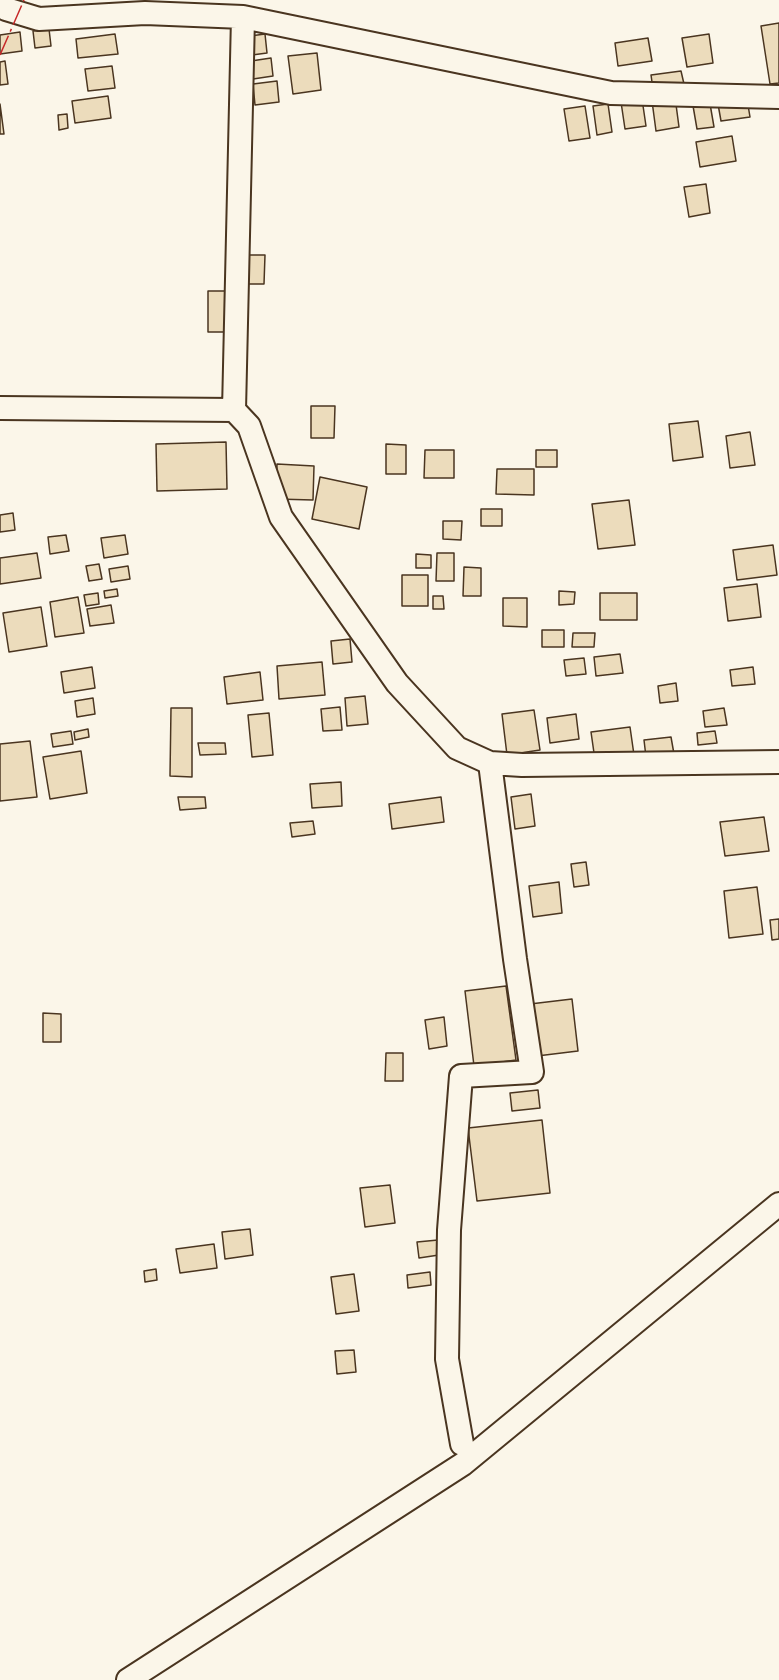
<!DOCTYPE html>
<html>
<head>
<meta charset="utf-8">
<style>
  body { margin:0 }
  canvas { display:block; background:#fbf6e9 }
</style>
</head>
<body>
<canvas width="779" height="1680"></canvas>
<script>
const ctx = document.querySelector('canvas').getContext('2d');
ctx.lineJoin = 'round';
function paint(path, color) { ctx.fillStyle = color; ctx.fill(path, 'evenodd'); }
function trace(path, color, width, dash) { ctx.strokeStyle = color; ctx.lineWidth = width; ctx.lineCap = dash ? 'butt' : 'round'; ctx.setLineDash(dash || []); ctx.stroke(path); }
const building = new Path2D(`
  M779,23v60l-9,1 -9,-58z
  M49,29l2,17 -16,2 -2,-17z
  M20,32l2,19 -22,3v-19z
  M115,34l3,20 -40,4 -2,-19z
  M265,34l2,19 -15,2 -2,-19z
  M709,34l4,29 -26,4 -5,-29z
  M648,38l4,23 -34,5 -3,-23z
  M317,53l4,37 -28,4 -5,-38z
  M271,58l2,18 -20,3 -2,-18z
  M5,61l3,23 -8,1v-23z
  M112,66l3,22 -27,3 -3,-22z
  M681,71l3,13 -31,5 -2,-14z
  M277,81l2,21 -24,3 -2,-21z
  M108,96l3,22 -36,5 -3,-22z
  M675,97l4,30 -23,4 -4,-30z
  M709,98l5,29 -17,2 -5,-29z
  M642,99l4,27 -21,3 -4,-27z
  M747,99l3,18 -29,4 -3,-17z
  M0,104l4,30h-4z
  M608,104l4,28 -15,3 -4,-29z
  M585,106l5,32 -21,3 -5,-32z
  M67,114l1,14 -9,2 -1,-15z
  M732,136l4,25 -36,6 -4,-25z
  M706,184l4,29 -21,4 -5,-30z
  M247,255h18l-1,29h-17z
  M208,291h22v41h-22z
  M311,406h24l-1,32h-23z
  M698,421l5,36 -30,4 -4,-37z
  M750,432l5,33 -25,3 -4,-32z
  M226,442l1,47 -70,2 -1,-47z
  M386,444l20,1v29h-20z
  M425,450h29v28h-30z
  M536,450h21v17h-21z
  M277,464l37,2 -1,34 -37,-1z
  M497,469h37v26l-38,-1z
  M320,477l47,10 -8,42 -47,-10z
  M629,500l6,45 -37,4 -6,-45z
  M481,509h21v17h-21z
  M13,513l2,17 -15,2v-17z
  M443,521h19l-1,19 -18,-1z
  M66,535l3,16 -19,3 -2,-17z
  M125,535l3,19 -24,4 -3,-20z
  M773,545l4,30 -40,5 -4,-30z
  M37,553l4,25 -41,6v-26z
  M437,553h17v28h-18z
  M416,554l15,1v13h-15z
  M99,564l3,15 -13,2 -3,-15z
  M128,566l2,13 -19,3 -2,-13z
  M464,567l17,1v28h-18z
  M402,575h26v31h-26z
  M757,584l4,33 -33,4 -4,-33z
  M117,589l1,7 -13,2 -1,-7z
  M559,591l16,1 -1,12 -15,1z
  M98,593l1,11 -13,2 -2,-11z
  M600,593h37v27h-37z
  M433,596h10l1,13h-11z
  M78,597l6,36 -29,4 -5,-35z
  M503,598h24v29l-24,-1z
  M111,605l3,18 -24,3 -3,-17z
  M41,607l6,39 -38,6 -6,-39z
  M542,630h22v17h-22z
  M573,633h22l-1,14h-22z
  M350,639l2,23 -19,2 -2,-23z
  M620,654l3,19 -27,3 -2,-19z
  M584,658l2,16 -20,2 -2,-16z
  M322,662l3,33 -46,4 -2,-33z
  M92,667l3,21 -31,5 -3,-21z
  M753,667l2,17 -23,2 -2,-16z
  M260,672l3,28 -36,4 -3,-27z
  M676,683l2,18 -18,2 -2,-17z
  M365,696l3,28 -21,2 -2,-28z
  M93,698l2,16 -18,3 -2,-16z
  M340,707l2,23 -19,1 -2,-22z
  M171,708h21v69l-22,-1z
  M724,708l3,17 -22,2 -2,-16z
  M534,710l6,40 -33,5 -5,-41z
  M269,713l4,42 -21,2 -4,-42z
  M576,714l3,25 -29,4 -3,-25z
  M630,727l4,28 -39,5 -4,-28z
  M88,729l1,8 -14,3 -1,-8z
  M71,731l2,13 -20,3 -2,-13z
  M715,731l2,12 -19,2 -1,-12z
  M671,737l3,17 -28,3 -2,-17z
  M30,741l7,56 -37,4v-57z
  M198,743h27l1,11 -26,1z
  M81,751l6,42 -37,6 -7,-42z
  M341,782l1,24 -30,2 -2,-24z
  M531,794l4,32 -20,3 -4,-32z
  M178,797h27l1,11 -26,2z
  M441,797l3,25 -52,7 -3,-25z
  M764,817l5,34 -44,5 -5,-34z
  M313,821l2,13 -23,3 -2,-14z
  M586,862l3,23 -15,2 -3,-23z
  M559,882l3,31 -29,4 -4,-31z
  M757,887l6,47 -34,4 -5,-47z
  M779,919v20l-7,1 -2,-20z
  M506,986l10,74 -42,6 -9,-75z
  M572,999l6,52 -41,5 -7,-52z
  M43,1013l18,1v28h-18z
  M444,1017l3,29 -18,3 -4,-29z
  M386,1053h17v28h-18z
  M538,1090l2,18 -28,3 -2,-18z
  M542,1120l8,73 -73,8 -9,-73z
  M390,1185l5,38 -30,4 -5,-39z
  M250,1229l3,26 -28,4 -3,-27z
  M438,1240l1,15 -20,3 -2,-16z
  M214,1244l3,24 -37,5 -4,-24z
  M156,1269l1,11 -12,2 -1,-11z
  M430,1272l1,13 -23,3 -1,-13z
  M354,1274l5,37 -23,3 -5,-37z
  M354,1350l2,22 -19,2 -2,-23z`);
paint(building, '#ecdcbc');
trace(building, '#4a3520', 1.5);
const street = new Path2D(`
  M2,0l4,9 33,10 106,-6 98,4 368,76 168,4
  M0,408l234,2 15,16 32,91 116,166 60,65 33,15 32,2 257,-3
  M234,410l9,-393
  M462,1444l-15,-85 2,-129 12,-154 71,-4 -17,-113 -25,-196
  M128,1680l335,-216 316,-260`);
trace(street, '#4a3520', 26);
trace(street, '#fbf6e9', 22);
trace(new Path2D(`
  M0,55l24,-55`), '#c62828', 1.5, [21, 4.5, 3, 4.5]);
</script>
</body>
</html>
